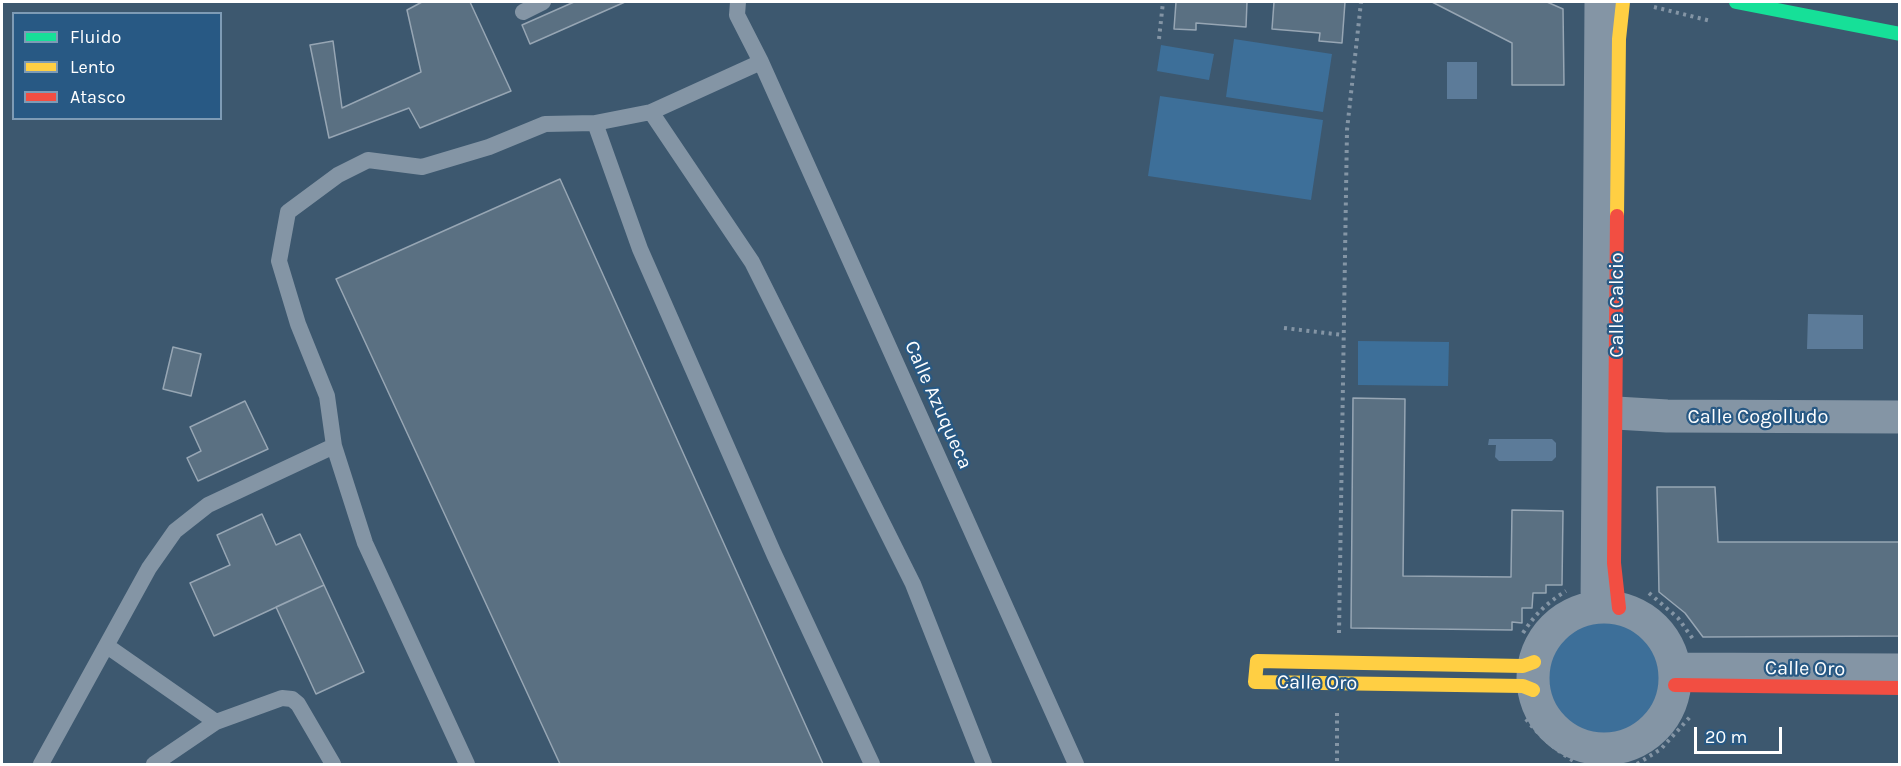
<!DOCTYPE html>
<html>
<head>
<meta charset="utf-8">
<style>
  body { margin:0 }
  #map { position:relative; width:1901px; height:766px; overflow:hidden; background:#3d586f; font-family:Karla,sans-serif }
  canvas { display:block }
  .frame { position:absolute; inset:0; border:3px solid #fff; pointer-events:none }
  .legend { position:absolute; left:12px; top:12px; width:210px; height:108px; box-sizing:border-box; background:#285984; border:2px solid #7e9bb5; margin:0; padding:8px 10px; list-style:none; font-size:18px; color:#fff }
  .legend li { display:flex; align-items:center; gap:12px; height:30px }
  .legend b { width:30px; border:2px solid #7e9bb5 }
  .scale { position:absolute; left:1694px; top:727px; width:88px; height:27px; box-sizing:border-box; border:3px solid #fff; border-top:0; padding-left:8px; font-size:18px; line-height:21px; white-space:nowrap; color:#fff; -webkit-text-stroke:4px #285984; paint-order:stroke }
</style>
</head>
<body>
<div id="map">
<canvas width="1901" height="766"></canvas>
<div class="frame"></div>
<ul class="legend">
<li><b style="height:8px;background:#16e098"></b>Fluido</li>
<li><b style="height:8px;background:#ffcf43"></b>Lento</li>
<li><b style="height:8px;background:#f24e42"></b>Atasco</li>
</ul>
<div class="scale">20 m</div>
</div>
<script>
const ctx = document.querySelector('canvas').getContext('2d');
ctx.lineJoin = 'round';
function paint(path, color) { ctx.fillStyle = color; ctx.fill(path, 'evenodd'); }
function trace(path, color, width, dash) { ctx.strokeStyle = color; ctx.lineWidth = width; ctx.lineCap = dash ? 'butt' : 'round'; ctx.setLineDash(dash || []); ctx.stroke(path); }
function write(font, color, halo, rows, align = 'center') {
  ctx.font = font + ' Karla,sans-serif'; ctx.lineWidth = 4.5; ctx.setLineDash([]); ctx.textBaseline = 'middle'; ctx.strokeStyle = halo; ctx.fillStyle = color; for (const [text, x, y, turn = 0] of rows) {
    ctx.save(); ctx.translate(x, y); ctx.rotate((+turn || 0) * Math.PI / 180); ctx.textAlign = isNaN(turn) ? turn : align; if (halo) ctx.strokeText(text, 0, 0); ctx.fillText(text, 0, 0); ctx.restore();
  }
}
paint(new Path2D(`
  M1234,39l98,15 -9,58 -97,-15z
  M1161,45l53,9 -5,26 -52,-9z
  M1160,96l163,24 -12,80 -163,-24z
  M1358,341l91,1 -1,44 -90,-1z
  M1546 677a58 58 0 1 1 116 0a58 58 0 1 1-116 0Z`), '#3d6f99');
paint(new Path2D(`
  M1447,62h30v37h-30z
  M1808,314l55,1v34h-56z
  M1489,439h63l4,4v14l-4,4h-53l-4,-4 1,-12h-8z`), '#5c7b99');
const building = new Path2D(`
  M422,2h48l41,89 -91,37 -11,-20 -80,30 -19,-93 23,-4 9,67 79,-36 -14,-62z
  M574,2h51l-95,42 -8,-19z
  M1176,2h71l-1,25 -50,-4v7l-22,-1z
  M1274,2h71l-3,41 -23,-2 1,-8 -48,-4z
  M1432,2h115l16,7 1,76h-52v-42z
  M560,179l263,585h-263l-224,-485z
  M173,347l28,7 -10,42 -28,-7z
  M1353,398l52,1 -2,177 108,1 1,-67 51,1 -1,74h-16v8h-13l-1,15h-10v15l-10,-1v8l-161,-2z
  M245,401l23,48 -70,32 -11,-23 14,-7 -11,-24z
  M1657,487h58l3,55h182v94l-197,1 -18,-24 -26,-21z
  M262,514l14,31 24,-11 24,51 -110,51 -24,-53 40,-18 -13,-30z
  M324,585l40,87 -48,22 -40,-87z`);
paint(building, '#5a7082');
trace(building, '#97a6b4', 1.5);
trace(new Path2D(`
  M1654,7l57,14
  M1159,39l4,-37
  M1284,328l59,7
  M1649,593l29,25 15,21
  M1339,633l8,-503 14,-128
  M1523,633c12,-19 25,-31 43,-42
  M1337,713v51
  M1526,719c14,18 30,31 49,43v2
  M1637,764l24,-15 29,-32`), '#8495a5', 4, [3, 4.5]);
trace(new Path2D(`
  M738,2l-1,13 24,47 315,702
  M523,12l20,-10
  M651,112l101,150 161,322 71,180
  M595,123l45,126 134,305 98,210
  M334,446l31,97 102,221
  M107,646l109,76 66,-24 10,1 6,5 35,60
  M41,764l108,-196 26,-37 33,-26 126,-59 -7,-50 -29,-72 -19,-63 9,-49 50,-37 30,-15 54,7 67,-20 56,-23 50,-1 56,-11 110,-50
  M154,764l62,-42`), '#8495a5', 16);
trace(new Path2D(`
  M1616,413l51,3 233,1
  M1533 678a71 71 0 1 1 142 0a71 71 0 1 1-142 0Z
  M1597,607l4,-605
  M1675,669l225,1`), '#8495a5', 33);
trace(new Path2D(`
  M1736,2l164,32`), '#16e098', 14);
trace(new Path2D(`
  M1617,216l2,-177 4,-37
  M1533,690l-10,-4 -268,-4 2,-21 266,5 11,-4`), '#ffcf43', 14);
trace(new Path2D(`
  M1617,216l-3,347 5,45
  M1675,685l225,3`), '#f24e42', 14);
write('20px', '#fff', '#285984', [
  ["Calle Calcio",1617,305,-90],
  ["Calle Azuqueca",938,405,66],
  ["Calle Cogolludo",1758,417],
  ["Calle Oro",1805,669,1],
  ["Calle Oro",1317,683,1]
]);
</script>
</body>
</html>
